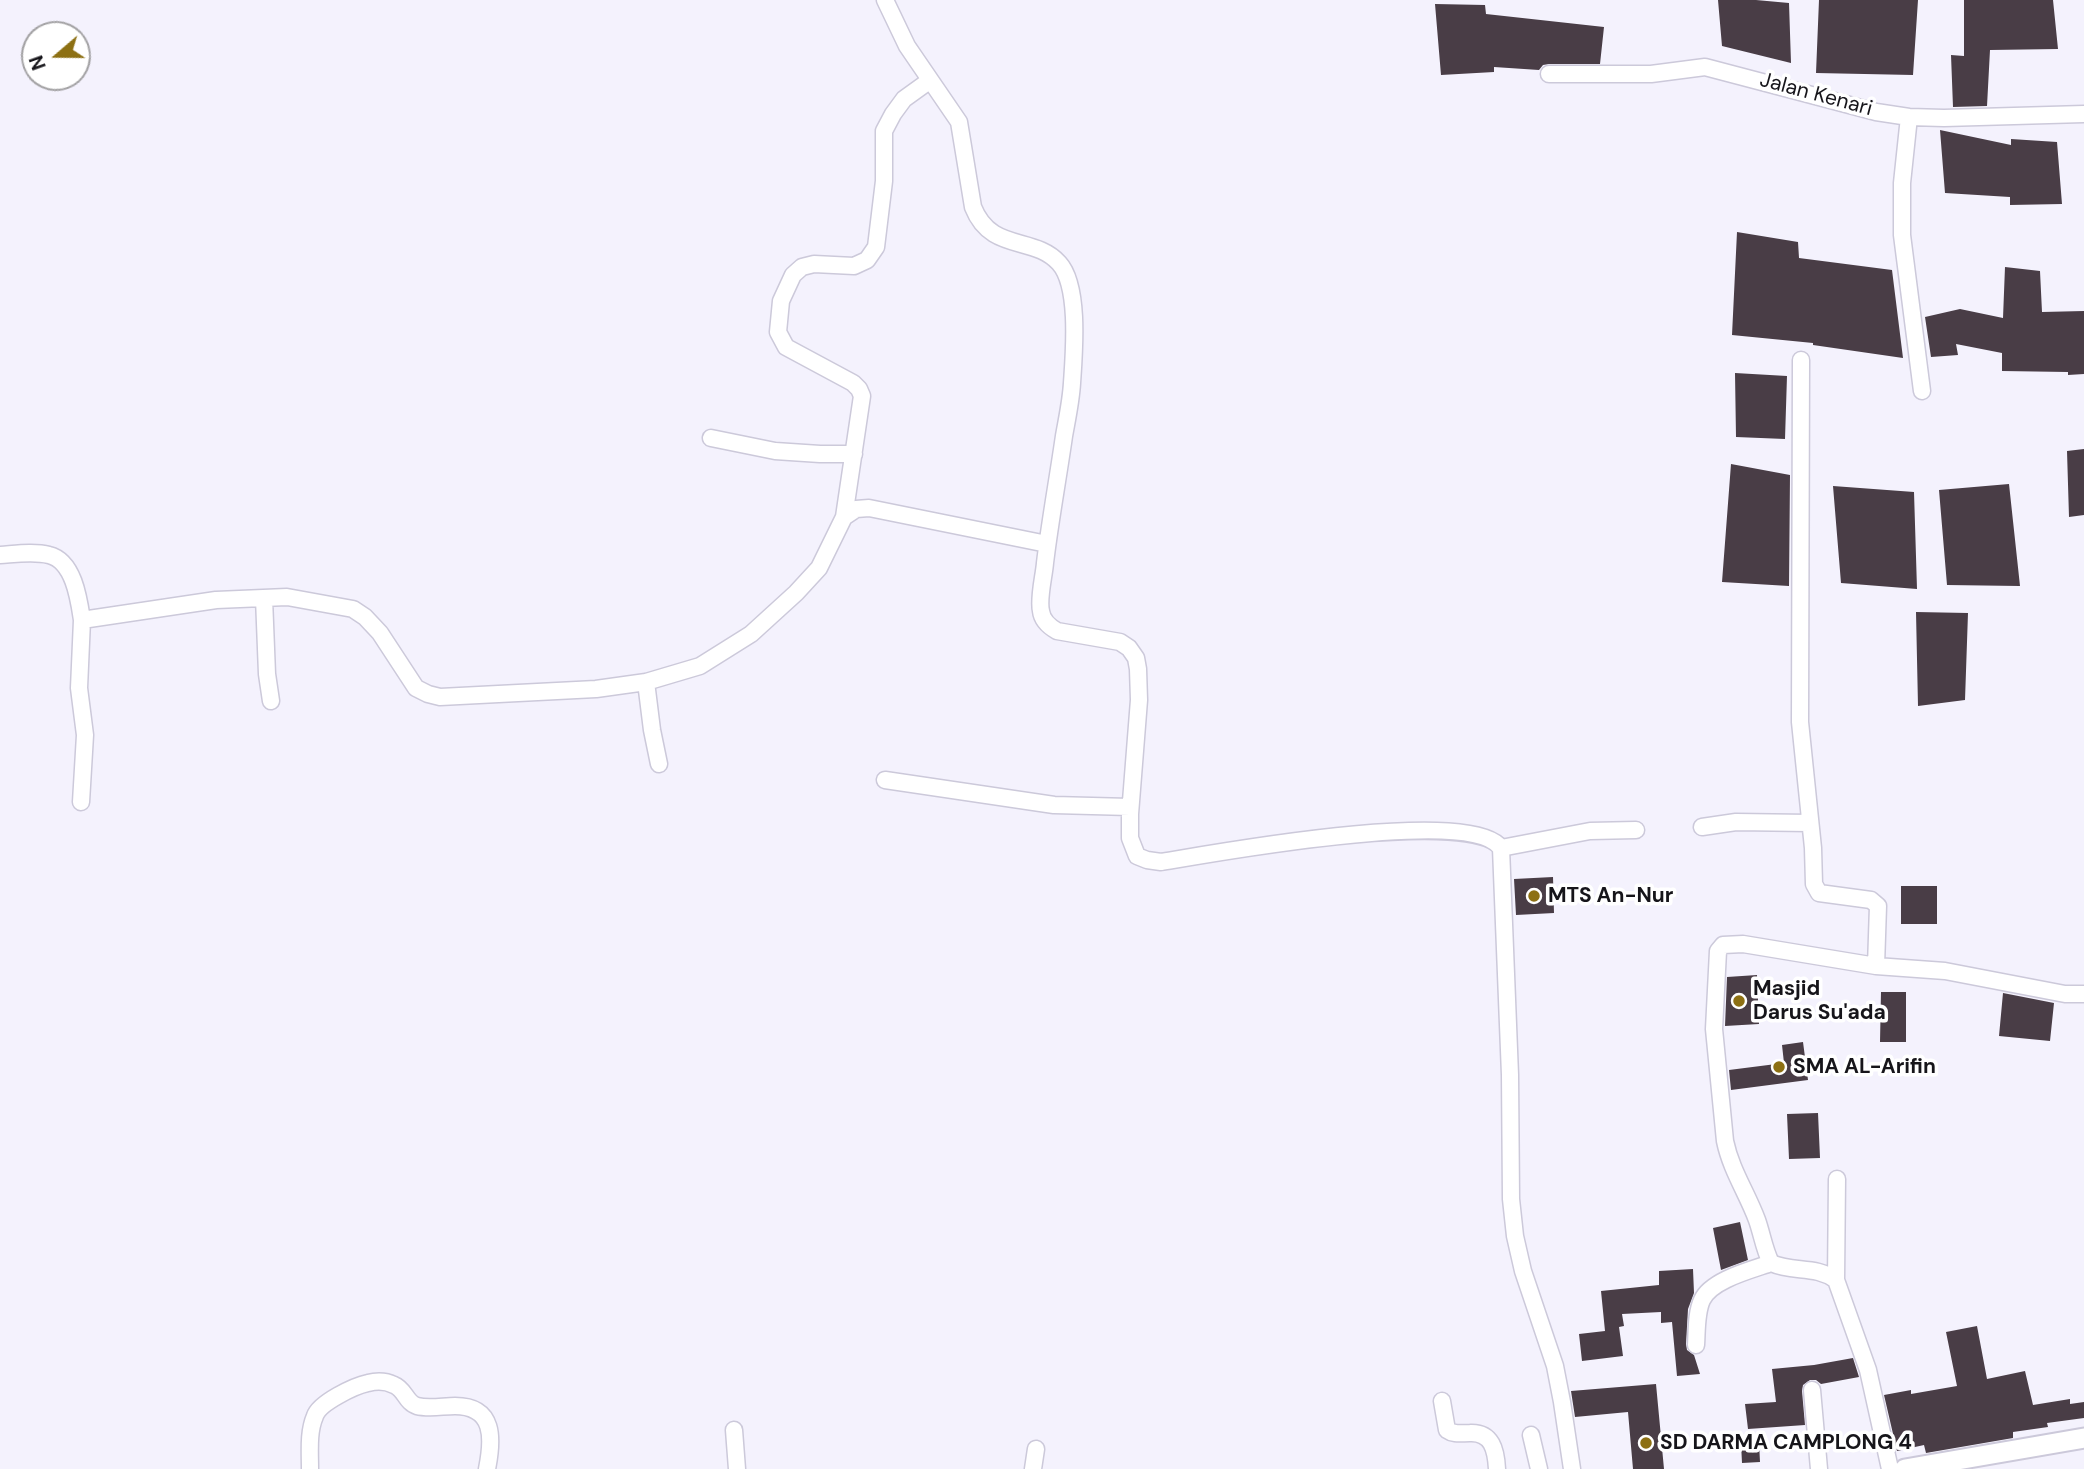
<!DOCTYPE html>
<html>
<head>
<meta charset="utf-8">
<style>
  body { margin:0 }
  #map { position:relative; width:2084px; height:1469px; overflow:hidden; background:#f4f2fd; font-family:"DM Sans",sans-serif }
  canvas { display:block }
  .north { position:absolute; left:21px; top:21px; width:70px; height:70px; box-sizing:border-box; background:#fff; border:2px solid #a2a1a3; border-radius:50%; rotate:250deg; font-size:19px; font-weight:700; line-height:28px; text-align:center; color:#16151a }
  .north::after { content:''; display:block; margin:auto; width:24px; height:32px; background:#8d7013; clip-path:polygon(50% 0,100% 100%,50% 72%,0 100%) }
</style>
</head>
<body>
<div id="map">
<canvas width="2084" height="1469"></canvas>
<div class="north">N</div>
</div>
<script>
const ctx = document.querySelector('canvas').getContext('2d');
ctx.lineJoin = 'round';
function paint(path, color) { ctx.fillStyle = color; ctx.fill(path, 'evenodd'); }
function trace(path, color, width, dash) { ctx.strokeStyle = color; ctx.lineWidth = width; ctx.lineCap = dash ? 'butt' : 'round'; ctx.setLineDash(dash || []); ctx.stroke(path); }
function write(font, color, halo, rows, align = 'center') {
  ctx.font = font + ' "DM Sans",sans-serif'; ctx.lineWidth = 7; ctx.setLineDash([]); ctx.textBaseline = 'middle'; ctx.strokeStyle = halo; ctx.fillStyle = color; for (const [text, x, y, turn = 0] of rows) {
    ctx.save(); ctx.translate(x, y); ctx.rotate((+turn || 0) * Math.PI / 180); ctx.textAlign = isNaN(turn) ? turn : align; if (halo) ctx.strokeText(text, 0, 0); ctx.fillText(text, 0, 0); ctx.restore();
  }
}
paint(new Path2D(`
  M1718,0h38l33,3 2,60 -69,-17z
  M1819,0h99l-5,75 -97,-2z
  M1964,0h89l5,49 -68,1 -3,56 -34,1 -2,-52 13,1z
  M1435,4l50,1 1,9 118,13 -4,37h-51l-6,1 -4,5 -45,-3v5l-53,3z
  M1940,130l71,15v-6l46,3 5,62 -52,1v-8l-65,-4z
  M1737,232l61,10 1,16 93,12 11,88 -90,-13v-2l-81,-8z
  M2005,267l35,4 2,41 42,-1v63l-16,1v-3l-66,-1v-18l-46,-9 2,11 -27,2 -6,-40 35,-8 43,9z
  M1735,373l52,3 -2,63 -49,-2z
  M2084,449v66l-15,2 -2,-66z
  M1731,464l59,11 -1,111 -67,-4z
  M2009,484l11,102 -73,-1 -8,-95z
  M1833,486l81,6 3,97 -76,-6z
  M1916,612l52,1 -3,87 -47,6z
  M1553,877l1,36 -38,2 -2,-36z
  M1901,886h36v38h-36z
  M1757,975l2,49 -34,2 2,-49z
  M1881,992h25v50h-26z
  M2003,993l51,10 -4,38 -51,-5z
  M1803,1042l5,38 -77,10 -2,-20 55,-7 -2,-18z
  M1818,1113l2,45 -31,1 -2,-45z
  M1740,1222l8,38 -27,10 -8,-42z
  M1693,1269l1,24 -6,16 -2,35 1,6 7,5 6,19 -23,2 -5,-54 -11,1v-11l-39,2 2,12 -5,1 4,29 -41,5 -3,-27 26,-3 -4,-40 58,-6v-14z
  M1977,1326l10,53 38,-8 8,34 37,-6v5l14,-2v16l-37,5 1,4 -35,5v6l-87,15 -2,-8 -27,6 -13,-56 27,-5v4l46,-8 -11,-54z
  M1853,1358l6,19 -38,7 -5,-4h-6l-7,5 -1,6 3,34 -57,4 -3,-25 31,-2 -4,-33 42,-4z
  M1656,1384l8,85h-31l-5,-57 -53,5 -4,-26z
  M1759,1442l1,20 -18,1 -1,-20z`), '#493d46');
const minor = new Path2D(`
  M885,0l22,46 52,76 14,85c18,46 61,28 86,56 21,23 15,90 13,120 -1,18 -5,36 -8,53 -6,42 -14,85 -19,127 -1,13 -7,36 -4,48 1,9 9,16 16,20l63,11 9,6 7,10 2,11 1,31 -9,114v24l7,18 10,4 14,2c54,-9 310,-56 340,-14l9,227 1,124 4,37 8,35 32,95 7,36 10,67
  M1549,74h102l54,-7 171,45 33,5 35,1 140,-4
  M1909,117l-7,66v52l20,156
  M1801,360l-1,362 13,126 1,36 5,9 52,7 7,6 -2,60
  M711,438l64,13 45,3h34
  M844,517l18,-121 -3,-7 -6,-6 -67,-36 -8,-15 3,-31 12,-26 9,-8 12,-3 40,2 13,-6 9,-13 8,-66v-50l9,-17 11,-15 25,-18
  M0,555c15,-1 34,-4 49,0 25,6 30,45 33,65l134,-20 71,-3 66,12 12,8 15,16 36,55 12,6 12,3 156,-8 50,-7 54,-16 51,-32 45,-41 23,-25 25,-51 12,-8 13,-1 178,36
  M264,598l3,76 4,27
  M646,682l6,48 7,34
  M885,780l169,25 76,2
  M81,802l4,-67 -6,-47 3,-68
  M1702,827l34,-5 74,1
  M1501,848l89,-17 46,-1
  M1836,1280l1,-101
  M1696,1345c1,-14 0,-32 6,-45 9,-20 49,-30 69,-37
  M1812,1390l7,79
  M1442,1401l5,29c7,5 14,3 23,3 22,-1 26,17 27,36
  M734,1430l3,39
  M1531,1435l8,34
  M310,1469c0,-17 -2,-37 5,-53 4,-13 39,-30 53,-33 8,-2 18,-2 26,2 11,4 12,18 23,21 12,3 26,0 38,0 40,0 38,33 32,63
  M1033,1469l3,-20
  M1890,1469l-22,-99 -32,-90c-21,-15 -42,-7 -65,-17 -7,-14 -9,-29 -14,-43 -10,-27 -26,-50 -32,-79l-11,-112 4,-78 5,-6 20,-1 133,22 69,5 120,23h19`);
const tertiary = new Path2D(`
  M1905,1469l179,-31`);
trace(minor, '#ccc9da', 19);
trace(tertiary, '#ccc9da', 23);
trace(minor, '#fff', 16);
trace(tertiary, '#fff', 19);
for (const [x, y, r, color] of [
  [1534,896,7,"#8d7013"],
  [1739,1001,7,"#8d7013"],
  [1779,1067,7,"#8d7013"],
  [1646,1443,7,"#8d7013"]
]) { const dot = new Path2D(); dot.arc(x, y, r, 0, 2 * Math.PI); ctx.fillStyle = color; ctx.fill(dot); trace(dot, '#fff', 2.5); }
write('21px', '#16151a', '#fff', [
  ["Jalan Kenari",1816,95,15]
]);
write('bold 21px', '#16151a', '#fff', [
  ["MTS An-Nur",1548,896],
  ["Masjid",1753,989],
  ["Darus Su'ada",1753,1013],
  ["SMA AL-Arifin",1793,1067],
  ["SD DARMA CAMPLONG 4",1660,1443]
], 'left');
</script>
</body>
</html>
